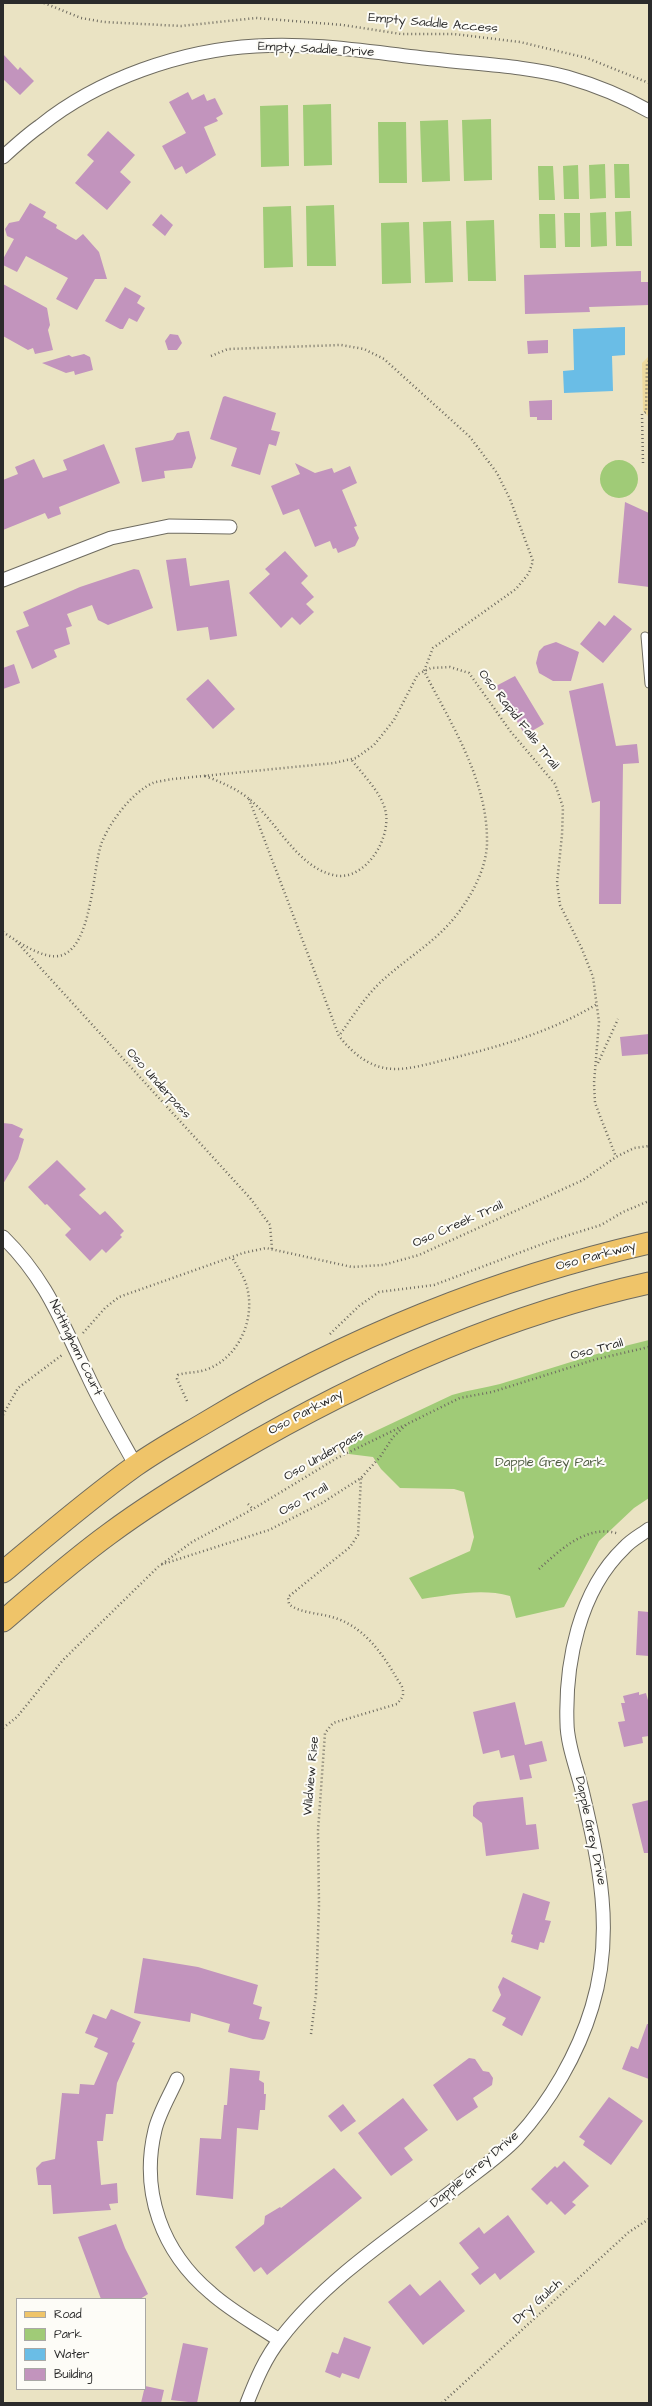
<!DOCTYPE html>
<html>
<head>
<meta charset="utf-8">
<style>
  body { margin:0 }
  #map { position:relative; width:652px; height:2406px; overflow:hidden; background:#eae3c3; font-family:"Architects Daughter",sans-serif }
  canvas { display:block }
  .frame { position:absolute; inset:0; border:4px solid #2b2b2b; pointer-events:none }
  .legend { position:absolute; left:16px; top:2298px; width:130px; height:92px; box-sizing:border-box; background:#fdfcf7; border:1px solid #a9a8a5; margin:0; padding:5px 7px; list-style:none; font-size:12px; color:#2b2b2b }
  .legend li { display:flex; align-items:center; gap:8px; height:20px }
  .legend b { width:20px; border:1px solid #a9a8a5 }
</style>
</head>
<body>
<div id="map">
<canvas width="652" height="2406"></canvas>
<div class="frame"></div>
<ul class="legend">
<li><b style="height:5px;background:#efc469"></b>Road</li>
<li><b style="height:11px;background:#a0cb77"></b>Park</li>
<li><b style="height:11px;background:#6abde6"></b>Water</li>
<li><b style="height:11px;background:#c294bd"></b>Building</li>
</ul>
</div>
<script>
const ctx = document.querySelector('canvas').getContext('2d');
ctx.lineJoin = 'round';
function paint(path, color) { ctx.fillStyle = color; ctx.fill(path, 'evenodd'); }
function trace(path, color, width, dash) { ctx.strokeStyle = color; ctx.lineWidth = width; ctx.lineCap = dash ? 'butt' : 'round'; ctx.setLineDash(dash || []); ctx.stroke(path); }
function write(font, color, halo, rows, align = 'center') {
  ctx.font = font + ' "Architects Daughter",sans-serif'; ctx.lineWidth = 4; ctx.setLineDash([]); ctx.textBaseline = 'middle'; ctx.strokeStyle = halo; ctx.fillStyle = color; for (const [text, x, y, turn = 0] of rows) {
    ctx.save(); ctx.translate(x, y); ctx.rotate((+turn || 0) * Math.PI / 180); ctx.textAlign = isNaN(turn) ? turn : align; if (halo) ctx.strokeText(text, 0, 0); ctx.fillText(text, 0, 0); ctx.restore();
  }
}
paint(new Path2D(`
  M331,104l1,61 -28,1 -1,-61z
  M288,105l1,61 -28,1 -1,-61z
  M491,119l1,61 -28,1 -2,-61z
  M448,120l2,61 -28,1 -2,-61z
  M378,122h28l1,61h-28z
  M605,164l1,34 -16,1 -1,-34z
  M614,164h15l1,34h-15z
  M578,165l1,34h-15l-1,-33z
  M538,166h15l2,34h-16z
  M334,205l2,61h-29l-1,-60z
  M291,206l2,61 -29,1 -1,-61z
  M631,211l1,35h-16l-1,-34z
  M606,212l1,34 -16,1 -1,-34z
  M564,213h16v34h-15z
  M539,214h16l1,34h-16z
  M494,220l2,61h-28l-2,-60z
  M451,221l2,61 -28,1 -2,-61z
  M409,222l2,61 -29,1 -1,-61z
  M600 479a19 19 0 1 1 38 0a19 19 0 1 1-38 0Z
  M649,1340v158l-15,10 -35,33 -35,66 -48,11 -6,-22c-29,-8 -59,-1 -88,3l-13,-21 61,-27 4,-14 -10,-45 -10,-3 -54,-1 -19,-19 -8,-12 -24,-3 -1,-10 104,-49c16,-5 32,-7 48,-11 50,-15 98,-32 149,-44z`), '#a0cb77');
paint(new Path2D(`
  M649,356v61l-6,-6 -1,-48z`), '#eeda9e');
paint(new Path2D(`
  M625,327v28l-13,1 1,35 -49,2 -1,-22 11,-1 -1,-41z`), '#6abde6');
paint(new Path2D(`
  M3,54l15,16 2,-3 14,14 -14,14 -17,-16z
  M188,92l4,8 12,-6 3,7 8,-3 8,16 -7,4 2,3 -14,6 12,28 -30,19 -4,-8 -7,4 -13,-24 24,-13 -17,-31z
  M108,131l27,24 -15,17 11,10 -24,28 -32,-27 19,-22 -7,-6z
  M30,203l16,9 -3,5 14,8 -1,3 20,12 7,-6 16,18 8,27h-12l-18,31 -21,-11 12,-21 -42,-22 -9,16 -14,-7v-6l11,-20 -7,-3 -2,-7 4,-6 10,-2z
  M161,214l12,11 -8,11 -13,-11z
  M641,271v11h8v23l-60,2 1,5 -65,2 -1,-39z
  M3,284l44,24 3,17 -2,5 5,20 -18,4 -2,-6 -5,2 -25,-14z
  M125,287l16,9 -4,7 8,5 -8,14 -8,-4 -6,11h-3l-15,-8z
  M170,334l8,1 4,8 -5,7h-9l-3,-9z
  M548,340v13l-20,1 -1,-13z
  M84,354l6,3 3,13 -18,5 -1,-4 -8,2 -24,-10 27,-8 3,2z
  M225,396l51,17 -5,17 9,2 -4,14 -7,-2 -9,31 -29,-9 6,-18 -27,-9 13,-42z
  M552,400v20h-15v-3h-7l-1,-16z
  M189,431l7,27 -4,10 -28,3 1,7 -23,4 -7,-34 38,-8 4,-7z
  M104,444l16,39 -61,24 2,7 -13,5 -3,-6 -42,17v-50l15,-6 -3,-7 19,-8 9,19 24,-8 -4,-10z
  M295,463l20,10 17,-5 2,5 16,-7 7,17 -15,7 15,36 -3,1 5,11 -4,8 -17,7 -2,-5 -3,1 -3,-8 -15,6 -16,-38 -16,6 -12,-29 29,-12z
  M625,502l24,11v74l-31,-4z
  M285,551l23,25 -7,7 13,14 -8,7 8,8 -14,13 -8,-8 -11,11 -32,-35 21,-19 -5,-5z
  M186,558l4,28 39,-6 8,56 -27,4 -2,-13 -31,4 -11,-71z
  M134,569l5,1 14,38 -45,17 -10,-5 -6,-15 -25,9 5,12 -6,2 4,16 -16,6 3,7 -25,12 -16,-38 13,-5 -6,-14 57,-25z
  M614,615l18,14 -29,34 -23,-19 19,-23 6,5z
  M556,642l23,10 -8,29h-18l-14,-8 -3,-10 3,-12 5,-5z
  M14,664l6,19 -17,6v-21z
  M515,676l29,48 -19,11 -29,-49z
  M208,679l27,30 -22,20 -27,-30z
  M603,683l13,63 21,-2 2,19 -16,1 -2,140h-22l1,-103 -8,2 -23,-112z
  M649,1034v20l-27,2 -2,-19z
  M3,1123l9,1 11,5 -4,8 5,2 -6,20 -15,25z
  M57,1160l29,29 -7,6 21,20 5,-4 19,20 -4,4 2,2 -16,16 -4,-4 -12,12 -25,-26 6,-6 -24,-25 -2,1 -17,-18z
  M638,1611l11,1v44l-13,-1z
  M639,1692v3l7,-2 3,11v32l-7,1 1,6 -19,4 -6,-25 7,-1 -4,-18h4l-2,-7z
  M515,1702l10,43 17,-4 5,20 -18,4 3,13 -12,2 -6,-25 -13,3 -2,-8 -16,4 -10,-42z
  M523,1797l3,28 10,-1 3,25 -53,7 -4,-33 -9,-7v-10l4,-4z
  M649,1800v53h-5l-12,-49z
  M523,1893l27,9 -5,18 6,1 -7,22 -4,-1 -2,8 -27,-8 2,-7 -2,-1z
  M143,1958l55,9 60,18 -5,19 9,3 -3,12 11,3 -5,16 -2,2 -10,-1 -25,-7 2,-8 -39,-11 -1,9 -56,-9z
  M503,1977l38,20 -19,39 -20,-11 4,-7 -14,-7 9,-16 -3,-8z
  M111,2009l30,13 -9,20 3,1 -18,40 -4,31h-7l-3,27h-6l4,44 16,-2 1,20 -9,1 2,6 -58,4 -2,-29h-13l-2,-17 6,-6 13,-3 7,-66 17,1 1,-10 14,1 14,-32 -14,-6 4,-9 -13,-5 8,-19 13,5z
  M647,2024h2v55l-27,-10 9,-23 7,3z
  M469,2058l6,1 8,12 6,1 4,6 -1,7 -19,13 5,9 -21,14 -24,-36z
  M230,2068l30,3 -1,9 5,3v11h2l-1,16h-5l-2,20 -21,-2 -4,71 -37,-4 4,-57 21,1 3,-34h3z
  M609,2097l34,24 -32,44 -28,-20 2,-4 -6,-4z
  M403,2098l25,32 -24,18 9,12 -22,16 -33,-43z
  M343,2104l13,17 -15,11 -13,-16z
  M564,2161l25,25 -17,16 4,3 -11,10 -14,-14 -4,4 -16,-16 24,-23 2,2z
  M334,2168l28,30 -95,77 -6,-8 -7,5 -19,-25 29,-23 1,-8 15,-9 1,1z
  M508,2215l27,37 -35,28 -5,-7 -15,12 -9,-11 8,-6 -20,-25 20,-16 5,7z
  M116,2224l9,24 23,46 -8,5h-39l-23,-62z
  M440,2280l25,31 -42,34 -35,-43 22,-18 10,12z
  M344,2337l27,10 -12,32 -17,-6 -2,5 -15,-6 7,-20 6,2z
  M183,2343l25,5 -11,55 -26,-3z
  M145,2386l19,4 -3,13h-20z`), '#c294bd');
const service = new Path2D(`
  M645,636l4,48`);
const minor = new Path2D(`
  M3,157c12,-11 24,-22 37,-31 58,-47 142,-76 216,-80 59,-4 119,7 178,13 41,5 93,7 133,18 28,8 57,20 82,34
  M3,580l108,-42 58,-12 61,1
  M3,1237c43,42 58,84 84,137 14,31 32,61 49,92
  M177,2079c-7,16 -18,34 -22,51 -15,62 7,122 56,163 20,18 46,32 68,47
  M247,2403c9,-23 18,-45 34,-65 45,-59 116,-105 175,-150 20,-16 43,-31 61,-50 33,-36 61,-84 75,-131 23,-75 7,-144 -10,-217 -5,-21 -15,-46 -15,-67 -2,-60 12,-132 57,-175 7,-8 17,-13 25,-19`);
const primary = new Path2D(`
  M3,1572c43,-36 86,-73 132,-106 24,-17 50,-31 75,-46 135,-81 286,-142 439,-177
  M3,1621c35,-30 69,-60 106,-87 39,-29 80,-54 121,-78 131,-77 270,-140 419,-173`);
trace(service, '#6e6b60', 9);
trace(minor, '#6e6b60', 15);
trace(primary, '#6e6b60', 23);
trace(new Path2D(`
  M44,3l37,15 23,4 77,4 75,-8 87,7 58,9h53l66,8 67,16 62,25
  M211,356l17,-7 113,-4 23,4 20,10 86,78 27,36 13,26 23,62 -4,12 -13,16 -83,59 -9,23c27,53 63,108 63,169 1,29 -19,63 -38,84 -19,21 -44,36 -65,55 -18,16 -31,37 -45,57
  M643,463l-1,-49 4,-2 1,-48 2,-3
  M205,776c16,6 30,12 43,22 29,23 48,68 85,77 32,8 60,-38 52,-66 -5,-18 -23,-35 -34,-50
  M249,799l90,237c14,18 32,33 56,33 18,0 36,-6 54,-10 52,-13 102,-27 148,-55
  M3,932c12,8 28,19 43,23 48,14 45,-87 56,-113 8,-20 30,-50 51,-59 6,-2 14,-3 20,-4l161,-16 22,-5 18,-13 20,-25 24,-46 13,-6 19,-1 19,6 42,59 44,52 8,23 -1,28 -5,48 3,22 22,44 11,28 6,45 -5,61 1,20 21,54
  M16,941l234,257 20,27 2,24
  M598,1063l20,-44
  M83,1333l22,-25 14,-11 124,-44 23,-5 86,19 31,-2 36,-10 164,-75 33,-23 18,-9 15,-2
  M330,1334l29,-28 20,-14 55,-7 119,-45 48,-15 22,-13 26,-11
  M187,1401l-10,-22 1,-4c9,-3 18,-2 27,-5 34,-11 52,-53 41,-86 -3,-9 -9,-18 -14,-27
  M3,1415l15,-27 44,-33
  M248,1504l5,5
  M162,1564l30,-22 61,-33 84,-51 68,-33
  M539,1569c21,-19 49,-46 80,-35
  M3,1728l14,-11 46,-57 97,-95 109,-35 53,-27 39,-25 19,-21 13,-20 14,-13 53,-26 32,-6 105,-33 52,-12
  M311,2034l5,-40 3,-89 -1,-74 7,-98 8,-10 64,-19c3,-4 7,-7 6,-13 0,-5 -5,-10 -7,-14 -14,-24 -31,-48 -58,-58 -14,-6 -38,-5 -49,-15l-1,-7 62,-50 8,-12 3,-57
  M442,2403l187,-171 20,-13`), '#6e6b60', 2.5, [1, 3]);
trace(service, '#fff', 7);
trace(minor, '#fff', 13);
trace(primary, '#efc469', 21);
write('13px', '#2b2b2b', '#fdfcf7', [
  ["Empty Saddle Access",433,24,5],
  ["Empty Saddle Drive",316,50,3],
  ["Oso Rapid Falls Trail",518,720,52],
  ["Oso Underpass",158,1084,48],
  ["Oso Creek Trail",458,1225,-24],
  ["Oso Parkway",596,1257,-15],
  ["Nottingham Court",75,1348,64],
  ["Oso Trail",597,1350,-15],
  ["Oso Parkway",306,1413,-28],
  ["Oso Underpass",324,1456,-30],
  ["Oso Trail",304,1500,-29],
  ["Wildview Rise",312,1776,-85],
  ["Dapple Grey Drive",590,1831,78],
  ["Dapple Grey Drive",475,2170,-40],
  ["Dry Gulch",538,2302,-42]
]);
write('13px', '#4e5b42', '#fdfcf7', [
  ["Dapple Grey Park",550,1463]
]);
</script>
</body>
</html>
